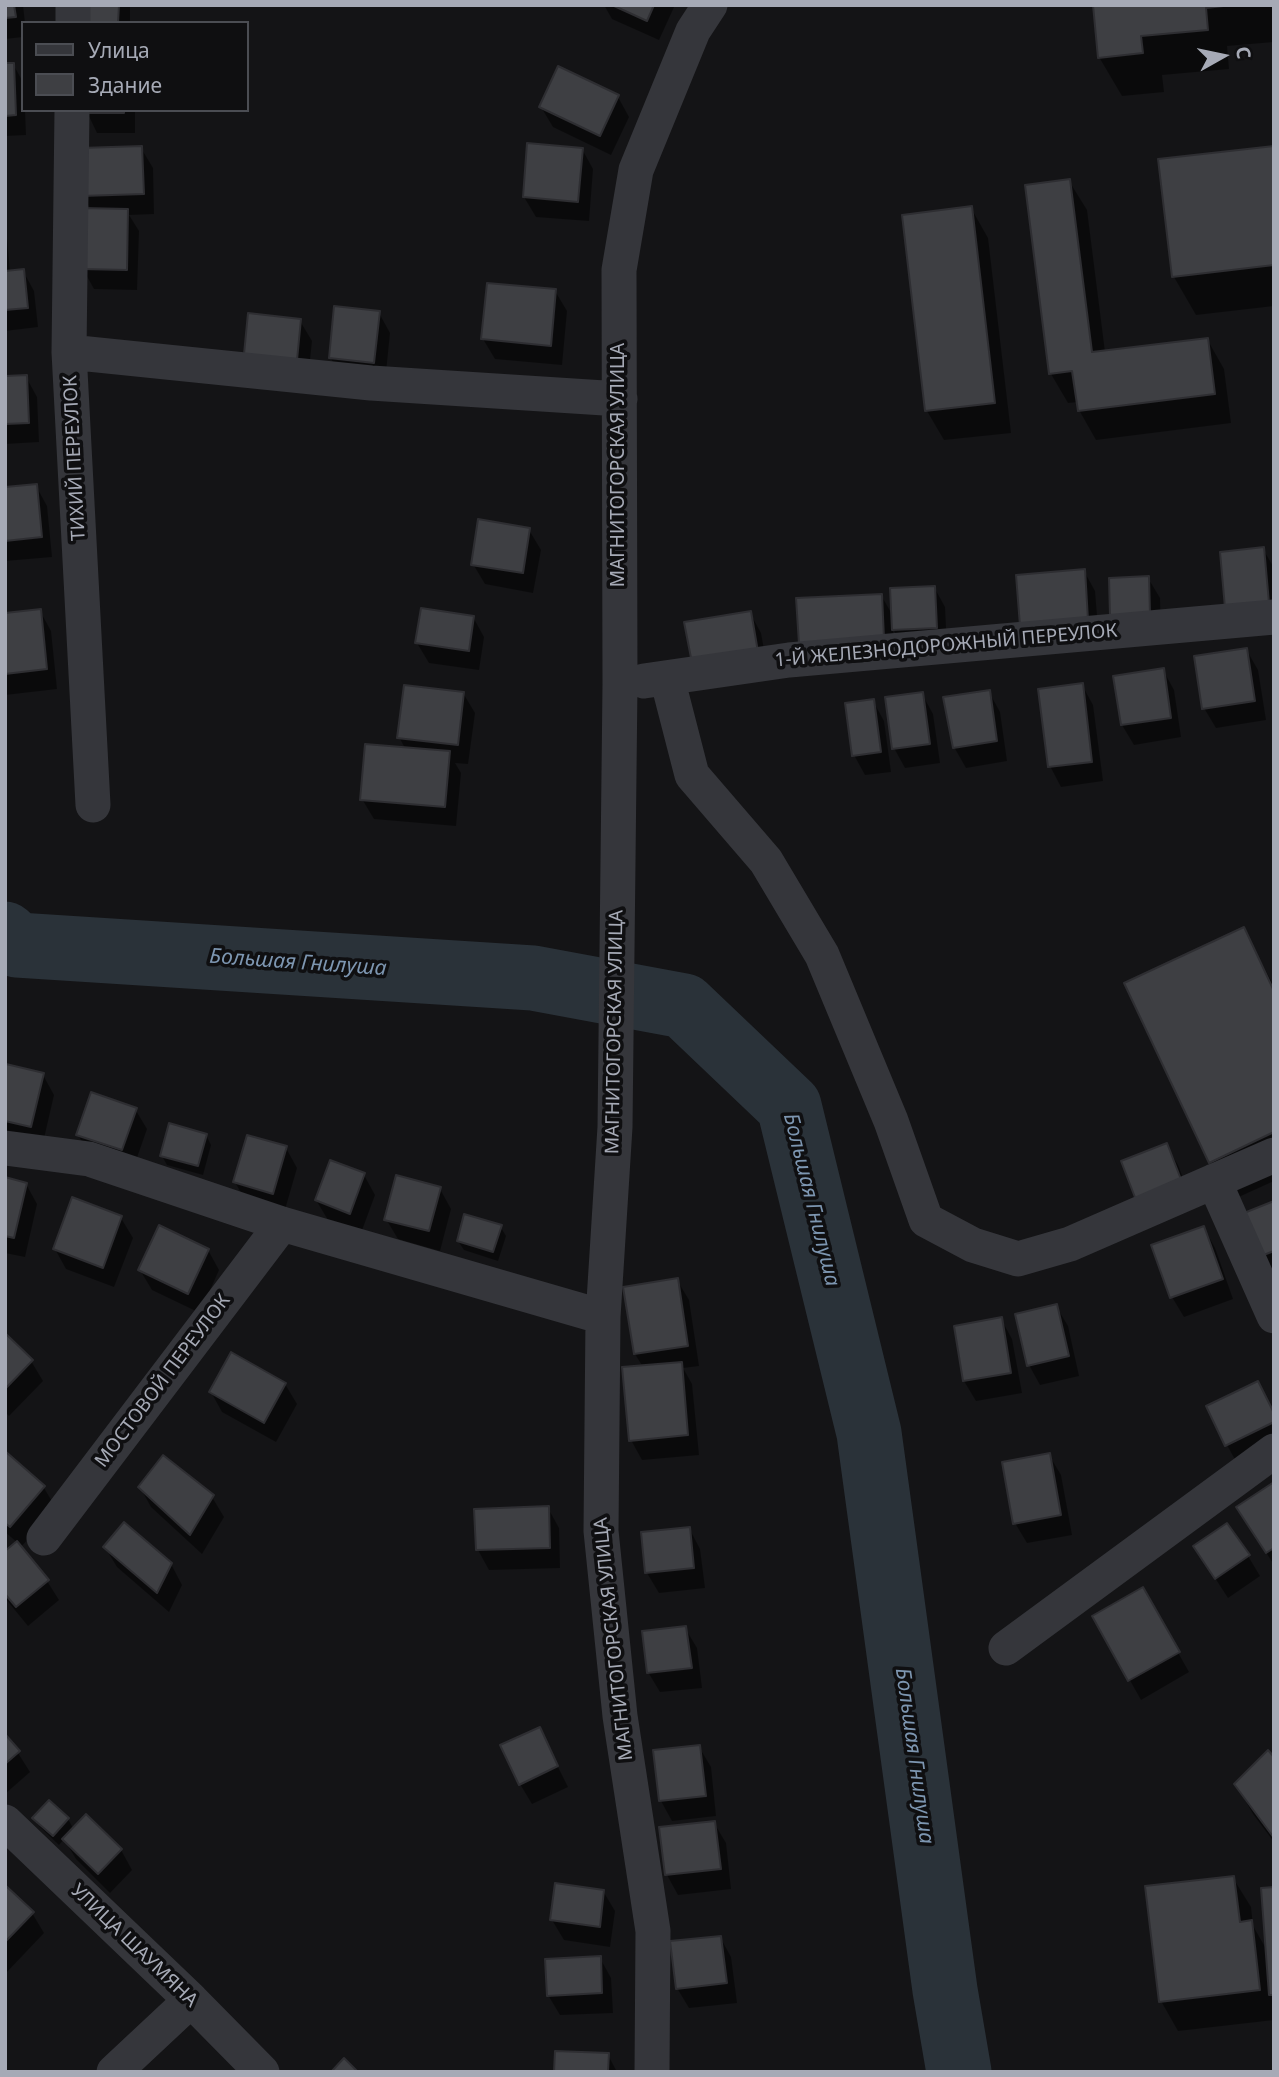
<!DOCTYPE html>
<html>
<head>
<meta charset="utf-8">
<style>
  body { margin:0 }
  #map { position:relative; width:1279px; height:2077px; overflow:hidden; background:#141416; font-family:"Noto Sans",sans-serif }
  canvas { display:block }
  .frame { position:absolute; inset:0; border:7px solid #a6aab6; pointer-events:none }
  .legend { position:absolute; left:21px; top:21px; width:228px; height:91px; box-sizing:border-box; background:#0f0f11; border:2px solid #4b4d53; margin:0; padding:9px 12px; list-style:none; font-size:21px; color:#a6aab6 }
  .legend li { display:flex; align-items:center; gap:14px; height:35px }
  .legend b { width:35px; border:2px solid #4b4d53 }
  .north { position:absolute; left:1188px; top:21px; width:70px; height:70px; -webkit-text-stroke:5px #0f0f11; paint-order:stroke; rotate:81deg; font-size:19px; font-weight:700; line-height:28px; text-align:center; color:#a6aab6 }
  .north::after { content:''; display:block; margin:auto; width:24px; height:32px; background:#a6aab6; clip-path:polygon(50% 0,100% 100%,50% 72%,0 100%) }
</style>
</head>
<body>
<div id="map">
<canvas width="1279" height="2077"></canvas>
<div class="frame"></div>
<ul class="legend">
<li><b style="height:9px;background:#35363b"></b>Улица</li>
<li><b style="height:19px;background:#3e3f43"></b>Здание</li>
</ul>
<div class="north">С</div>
</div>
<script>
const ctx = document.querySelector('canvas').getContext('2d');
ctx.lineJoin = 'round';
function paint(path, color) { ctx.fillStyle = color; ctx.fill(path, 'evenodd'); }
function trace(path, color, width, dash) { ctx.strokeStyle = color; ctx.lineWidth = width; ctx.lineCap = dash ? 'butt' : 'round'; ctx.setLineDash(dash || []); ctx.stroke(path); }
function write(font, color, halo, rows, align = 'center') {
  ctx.font = font + ' "Noto Sans",sans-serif'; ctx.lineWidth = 7; ctx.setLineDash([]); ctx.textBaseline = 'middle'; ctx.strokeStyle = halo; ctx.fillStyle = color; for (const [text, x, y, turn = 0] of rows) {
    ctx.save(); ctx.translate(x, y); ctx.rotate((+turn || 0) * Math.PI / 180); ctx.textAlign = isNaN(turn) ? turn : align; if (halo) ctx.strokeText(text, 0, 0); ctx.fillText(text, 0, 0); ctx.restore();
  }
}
paint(new Path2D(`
  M5,5h18l2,18h-2v14l-18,2z
  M85,5h45v18h-46z
  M604,5h71l-16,35 -47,-21z
  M1095,5h179v37l-47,4 2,23 -67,6 2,17 -42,4 -23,-39z
  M13,64l10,18v28h2l1,25 -21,1v-71z
  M618,97l11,20 -18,38 -58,-28 -12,-20z
  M86,110h49v23h-38z
  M1274,147v159l-78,9 -22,-38z
  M141,148l12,20 1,46 -25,1 10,16 -2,59 -43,-1 -11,-20 8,-59 -8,-14z
  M582,149l11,20 -4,52 -53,-4 -12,-20z
  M1069,181l18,29 18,142 102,-13 17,30 7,54 -135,17 -17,-30 -1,-8 -10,1 -17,-29z
  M971,208l17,30 23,195 -67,7 -17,-29z
  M5,216l5,56 13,-1 11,20 4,36 -33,4z
  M555,291l12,20 -5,54 -67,-6 -12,-20z
  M379,313l11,20 -5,49 -43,-5 -12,-20z
  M300,321l12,20 -4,38 -51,-5z
  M26,377l11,20 2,45 -34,2v-66z
  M36,486l11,20 5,51 -47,4v-72z
  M529,530l12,20 -8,43 -48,-9 -12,-20z
  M1263,549l11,19v56l-52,-71z
  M1084,571l11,20 4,49 -81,-63z
  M1148,578l12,20 1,36 -38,2z
  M934,587l11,20 2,41 -42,2 -12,-21 2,30 -83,5 69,-69 12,21z
  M40,611l11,20 6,58 -52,6v-81z
  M750,613l11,20 7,39 -63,11z
  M473,617l11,20 -5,33 -50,-7 -12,-20z
  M1246,649l12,21 8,50 -50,8 -12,-20z
  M1163,670l11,20 7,47 -47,8 -12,-20z
  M1082,685l11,20 10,76 -42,6 -11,-21z
  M989,692l11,20 7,49 -41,7 -12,-21z
  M463,693l12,20 -7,51 -13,-1 6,10 -5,53 -82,-7 -12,-20 44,-49 -7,-13z
  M922,694l11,20 7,49 -35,5 -11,-20z
  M873,701l11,20 7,51 -26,3 -11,-20z
  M1243,929l31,57v195l-42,19 -22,-38z
  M7,1066l36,9 11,20 -12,52 -37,-10z
  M135,1109l12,20 -14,40 -43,-14 -12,-20z
  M206,1135l5,10 -8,30 -36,-10 -5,-9z
  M1166,1145l12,20 14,37 -43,17z
  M286,1148l11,20 -13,45 -38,-11 -11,-20z
  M364,1175l11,20 -14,38 -33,-13 -12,-20z
  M5,1179l21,5 11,20 -12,53 -20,-4z
  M440,1189l11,20 -11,42 -42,-12 -12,-20z
  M1274,1203v72l-12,-20z
  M121,1218l12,20 -19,49 -48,-18 -11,-20z
  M500,1226l6,10 -8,25 -34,-11 -6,-9z
  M1204,1228l11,20 18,51 -49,18 -12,-20z
  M208,1250l11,20 -19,43 -48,-23 -12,-20z
  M677,1280l12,20 10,66 -16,2 9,16 7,71 -57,5 -11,-20 12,-73 -8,-13z
  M1056,1306l12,20 11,50 -39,9 -11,-20z
  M1001,1319l11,20 10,54 -46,8 -12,-20z
  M5,1336l26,25 12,20 -34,35 -4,-4z
  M1258,1383l16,30v34l-36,18 -11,-20z
  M285,1384l12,20 -21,38 -54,-30 -11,-20z
  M5,1453l39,35 12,20 -36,40 27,33 12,19 -31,26 -23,-28v-45l13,-10 -13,-11z
  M1049,1455l12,20 11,60 -45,8 -12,-20z
  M1274,1484v81l-36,-57z
  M140,1487l72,10 12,20 -22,37 -51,-47z
  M548,1508l11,20 1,40 -71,2 -11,-20z
  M689,1528l11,21 5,39 -46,5 -12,-20 -4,-39z
  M105,1547l66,17 11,21 -13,27 -52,-45z
  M1195,1547l53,9 12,20 -32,22z
  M1142,1589l47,83 -48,28 -47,-84z
  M685,1628l12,20 5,40 -42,4 -12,-20z
  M539,1729l29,58 -36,17 -12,-20z
  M5,1737l13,16 12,19 -25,22z
  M699,1747l12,20 5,49 -44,5 -11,-20 -6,-49z
  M1274,1760v82l-21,-28 -17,-30z
  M34,1818l34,1 6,11 47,20 11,20 -22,23 -34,-34 -12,-20 -5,6 -19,-18z
  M714,1823l12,20 5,46 -53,6 -11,-20 -6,-46z
  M1233,1878l18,29 2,19 15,26 6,-64v132l-96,11 -17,-30z
  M5,1887l27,26 12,20 -38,40z
  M603,1891l12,20 -5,36 -46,-7 -12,-20z
  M720,1937l11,20 6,46 -48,5 -12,-20z
  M600,1958l11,20 2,35 -53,2 -12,-20z
  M608,2055l9,17h-61z`), '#0007');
trace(new Path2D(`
  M5,934l12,11 516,33 151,28 105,100 80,327 76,557 14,82`), '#2a3239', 65);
const building = new Path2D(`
  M5,5h9l2,12 -11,1z
  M83,5h36l-1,18h-35z
  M612,5h42l-7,16z
  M1093,5h139l-26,3 2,22 -67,6 2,17 -45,5z
  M5,63h9l2,52 -11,1z
  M558,66l61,29 -19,41 -61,-29z
  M84,110h40v3h-40z
  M527,143l56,5 -5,54 -55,-5z
  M142,146l2,48 -63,2 -1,-48z
  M1274,146v119l-102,12 -14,-118z
  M1070,179l22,173 116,-14 7,56 -137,17 -6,-40 -23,3 -24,-189z
  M972,206l23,197 -70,8 -23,-196z
  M82,208l46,1 -1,61 -46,-1z
  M24,269l4,39 -23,2v-39z
  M487,283l69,6 -5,57 -70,-7z
  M334,306l46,5 -6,52 -45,-5z
  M248,313l53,6 -4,41 -53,-6z
  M27,375l2,48 -24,1v-48z
  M37,484l5,53 -37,4v-54z
  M478,519l52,9 -7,45 -52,-8z
  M1264,547l5,56 -44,5 -5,-56z
  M1085,569l3,51 -68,6 -4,-51z
  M1149,576l1,39 -40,1 -1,-38z
  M935,586l2,42 -45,2 -2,-42z
  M882,594l2,45 -85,5 -3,-46z
  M421,608l53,8 -5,35 -54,-8z
  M41,609l6,60 -42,5v-61z
  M751,611l7,41 -66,11 -8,-41z
  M1247,648l8,53 -53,8 -8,-53z
  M1164,668l7,50 -50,7 -8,-49z
  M1083,683l9,79 -44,5 -10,-78z
  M404,685l60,7 -6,53 -61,-7z
  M990,690l7,51 -44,7 -10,-51z
  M923,692l7,52 -38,5 -7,-52z
  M874,699l7,53 -29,4 -7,-53z
  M365,744l85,7 -5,56 -85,-7z
  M1244,927l30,64v141l-65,31 -85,-180z
  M6,1064l38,9 -13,54 -26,-6z
  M91,1092l46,16 -15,42 -46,-15z
  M169,1123l38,11 -9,32 -38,-10z
  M247,1135l40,11 -14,48 -40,-12z
  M1167,1143l15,39 -46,18 -15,-39z
  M330,1160l35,13 -15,41 -35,-14z
  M396,1175l45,12 -12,44 -45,-11z
  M5,1177l22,6 -13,55 -9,-2z
  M72,1197l50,19 -19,52 -50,-19z
  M1274,1201v50l-13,5 -17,-43z
  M464,1214l38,11 -9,27 -36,-11z
  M159,1225l50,24 -21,45 -50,-24z
  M1204,1226l19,53 -53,19 -19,-53z
  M678,1278l10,68 -54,8 -11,-67z
  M1057,1304l12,52 -42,10 -12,-52z
  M1002,1317l9,56 -48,8 -9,-55z
  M5,1333l28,27 -28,29z
  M231,1352l55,31 -22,40 -55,-31z
  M682,1362l6,73 -59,6 -7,-74z
  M1258,1381l16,32v9l-49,24 -19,-40z
  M5,1451l40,35 -35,41 -5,-4z
  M1050,1453l11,62 -48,9 -11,-62z
  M163,1455l51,40 -24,40 -52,-48z
  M1274,1482v66l-8,5 -30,-46z
  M549,1506l1,42 -74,2 -2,-41z
  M124,1522l48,41 -15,30 -54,-46z
  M1227,1523l23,32 -35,24 -22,-33z
  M690,1527l4,41 -49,5 -4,-41z
  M17,1541l32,39 -33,27 -11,-13v-43z
  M1143,1587l37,65 -52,29 -36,-65z
  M686,1626l6,42 -45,5 -5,-42z
  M540,1727l18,39 -39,19 -19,-40z
  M5,1734l15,17 -15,13z
  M700,1745l6,51 -47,5 -6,-51z
  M1268,1750l6,7v81l-40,-54z
  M49,1800l20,18 -16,18 -21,-18z
  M86,1814l36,35 -24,25 -36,-35z
  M715,1821l6,48 -56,6 -6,-48z
  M1234,1876l6,46 12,-2 8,70 -101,12 -14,-116z
  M555,1883l49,7 -4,37 -50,-7z
  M5,1885l29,27 -29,30z
  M1274,1887v108h-5l-8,-107z
  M721,1936l6,47 -51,6 -6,-48z
  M601,1956l1,37 -55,3 -2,-37z
  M555,2051l54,2 -1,19h-54z
  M344,2058l14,14h-27z`);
paint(building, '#3e3f43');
trace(building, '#2e2e32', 2);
trace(new Path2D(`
  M73,23v-18
  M72,110l-3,242 24,453
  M69,352l302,31 249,16
  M667,678l25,97 74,86 56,94 69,166 35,99 47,25 45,14 52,-15 204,-89
  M644,681l145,-21 485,-43
  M5,1148l84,11 193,65 321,93
  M1214,1181l60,135
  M44,1538l238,-314
  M1006,1648l268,-197
  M5,1822l186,178 71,72
  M114,2072l77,-72
  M652,2072l1,-141 -33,-215 -19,-185 2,-214 12,-190 5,-443 -1,-414 17,-100 57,-139 17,-26`), '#35363b', 35);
write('19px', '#a6aab6', '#0f0f11', [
  ["ТИХИЙ ПЕРЕУЛОК",75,458,-93],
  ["МАГНИТОГОРСКАЯ УЛИЦА",619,465,-90],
  ["1-Й ЖЕЛЕЗНОДОРОЖНЫЙ ПЕРЕУЛОК",946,646,-5],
  ["МАГНИТОГОРСКАЯ УЛИЦА",615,1032,-89],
  ["МОСТОВОЙ ПЕРЕУЛОК",163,1381,-53],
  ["МАГНИТОГОРСКАЯ УЛИЦА",614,1639,-96],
  ["УЛИЦА ШАУМЯНА",134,1946,44]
]);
write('italic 21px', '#7d96b1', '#0f0f11', [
  ["Большая Гнилуша",298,963,4],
  ["Большая Гнилуша",811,1200,76],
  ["Большая Гнилуша",914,1756,82]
]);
</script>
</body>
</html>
